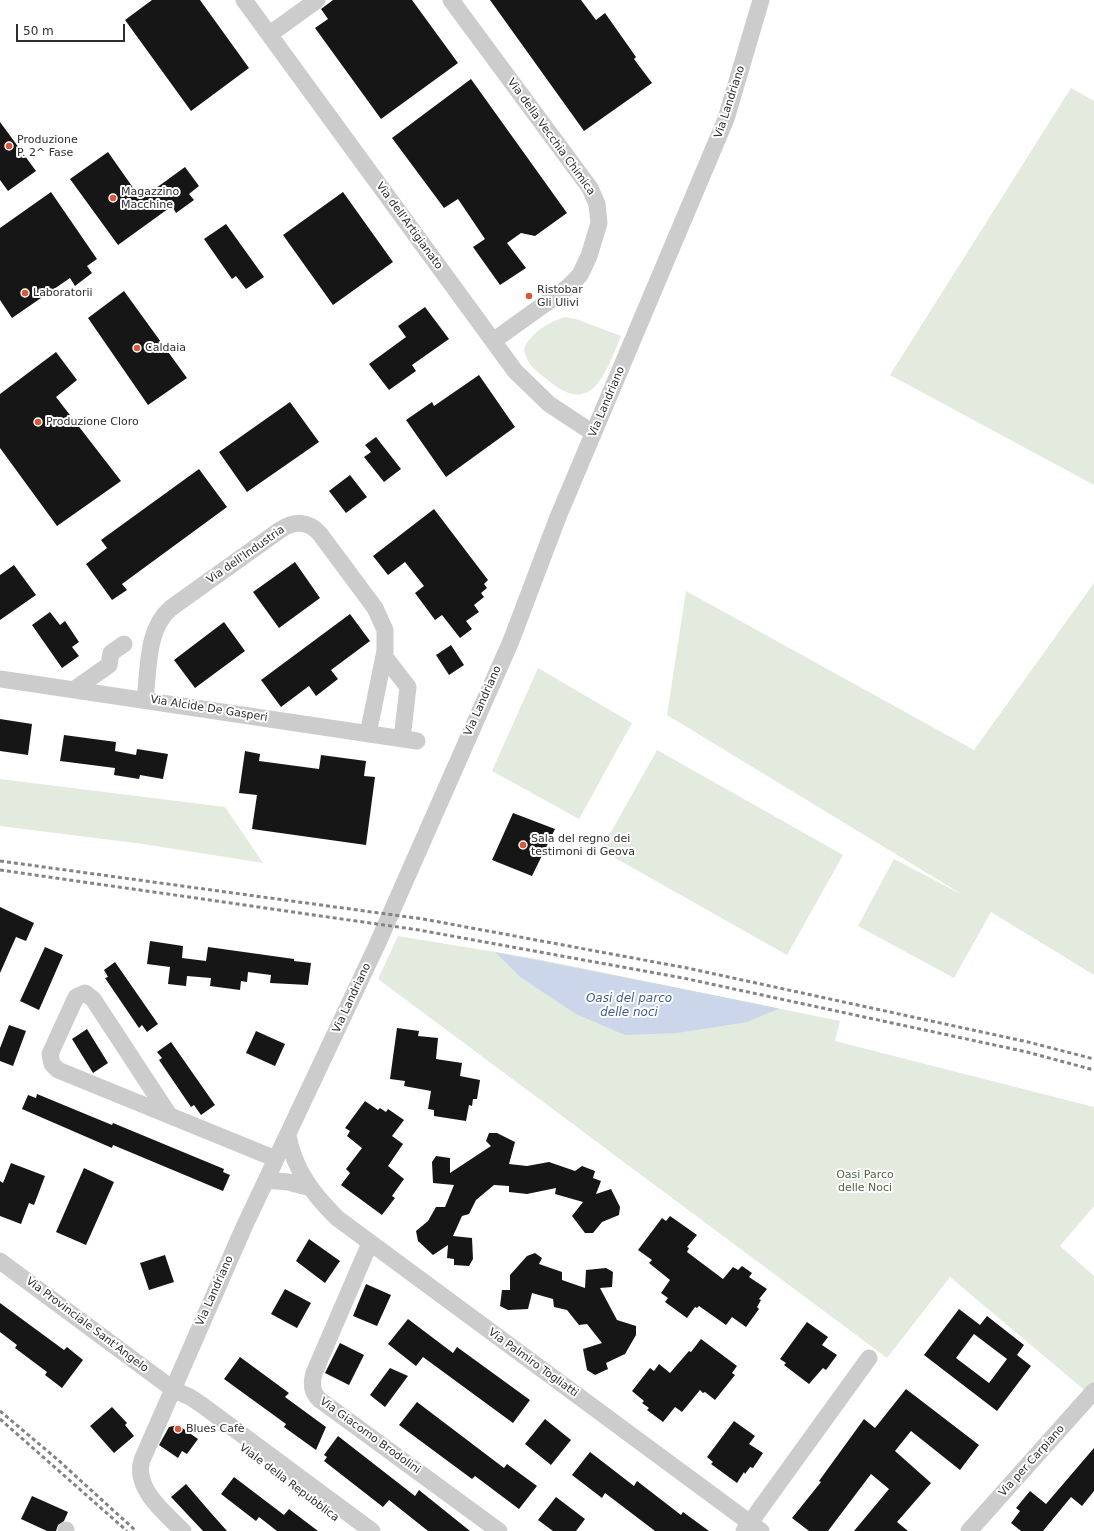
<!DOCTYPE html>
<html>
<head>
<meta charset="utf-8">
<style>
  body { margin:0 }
  #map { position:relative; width:1094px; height:1531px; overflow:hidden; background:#fff; font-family:"DejaVu Sans",sans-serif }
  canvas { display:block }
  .scale { position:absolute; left:16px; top:24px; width:109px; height:18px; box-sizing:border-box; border:2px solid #2f2f2f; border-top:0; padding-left:5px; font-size:12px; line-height:14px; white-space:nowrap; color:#2f2f2f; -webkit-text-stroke:3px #fff; paint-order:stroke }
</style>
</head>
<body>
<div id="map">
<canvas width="1094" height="1531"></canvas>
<div class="scale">50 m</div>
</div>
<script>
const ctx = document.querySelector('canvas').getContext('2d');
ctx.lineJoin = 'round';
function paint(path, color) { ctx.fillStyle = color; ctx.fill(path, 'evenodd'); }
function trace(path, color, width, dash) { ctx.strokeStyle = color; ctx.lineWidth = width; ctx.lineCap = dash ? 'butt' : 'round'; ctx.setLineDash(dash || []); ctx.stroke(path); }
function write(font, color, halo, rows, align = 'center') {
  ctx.font = font + ' "DejaVu Sans",sans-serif'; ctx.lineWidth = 4; ctx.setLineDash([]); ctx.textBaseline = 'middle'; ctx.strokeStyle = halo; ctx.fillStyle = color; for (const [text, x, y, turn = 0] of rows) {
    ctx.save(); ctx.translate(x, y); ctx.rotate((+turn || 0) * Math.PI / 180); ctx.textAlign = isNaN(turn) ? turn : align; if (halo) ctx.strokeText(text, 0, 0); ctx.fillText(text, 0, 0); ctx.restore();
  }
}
paint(new Path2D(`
  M1071,88l23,13v384l-204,-110z
  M565,317l11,2 45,17c-15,35 -28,82 -72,45 -11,-9 -21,-15 -25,-30 3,-16 26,-30 41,-34z
  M1094,583v392l-103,-63 -37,66 -96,-52 36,-67 69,36 -296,-180 19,-124 288,159z
  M538,668l94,55 -53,96 -87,-48z
  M657,750l186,105 -56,100 -186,-105z
  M0,779l225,28 38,56 -120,-19 -143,-18z
  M398,936l140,23 302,62 -5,20 259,66v99l-34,40 34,30v109l-6,8 -138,-116 -63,81 -509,-379z`), '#e2ebde');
paint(new Path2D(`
  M495,952l285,56 -33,14 -70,11 -52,2 -49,-21 -56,-37z`), '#cbd6ea');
paint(new Path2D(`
  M495,950l196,38 89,18 2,3 -244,-50 -45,-8z`), '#fff');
paint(new Path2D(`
  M152,0h48l49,68 -58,43 -66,-91z
  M333,0h79l46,63 -77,56 -66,-91 13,-9 -7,-10z
  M490,0h91l15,20 9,-7 31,44 -2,2 18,24 -68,48z
  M471,79l96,134 -32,23 -14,-3 -14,10 19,25 -26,17 -27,-38 12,-8 -27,-40 -14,9 -52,-70z
  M0,122l36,49 -28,20 -8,-11z
  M108,152l33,47 44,-32 14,19 -10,8 5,6 -18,13 -4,-7 -54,39 -48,-66z
  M51,192l46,67 -10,7 5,7 -17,13 -5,-8 -58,40 -12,-18v-72z
  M343,192l50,70 -60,43 -50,-70z
  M226,224l38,53 -18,12 -10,-13 -4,3 -28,-40z
  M124,291l63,87 -39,27 -60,-87z
  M425,307l24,32 -37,26 4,6 -27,19 -20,-26 37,-27 -8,-11z
  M56,352l21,28 -21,17 65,84 -64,45 -57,-78v-54z
  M479,375l36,52 -69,50 -40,-57 26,-18 2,4z
  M290,402l29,40 -72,50 -28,-40z
  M376,437l25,32 -17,13 -20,-25 7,-5 -6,-7z
  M199,469l28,38 -105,77 5,6 -15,10 -26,-36 21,-16 -6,-8z
  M350,475l17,22 -21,16 -17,-22z
  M434,509l54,71 -4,4 3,4 -6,5 3,4 -10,8 5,7 -13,9 6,8 -12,9 -18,-23 -7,5 -20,-27 9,-7 -19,-24 -17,13 -15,-19z
  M295,562l25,36 -41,30 -26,-36z
  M14,565l22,30 -36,25v-45z
  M50,612l10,13 5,-4 14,21 -7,5 7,9 -17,12 -30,-43z
  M350,614l20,27 -39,29 7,9 -22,17 -7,-10 -28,21 -20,-27z
  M224,622l21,29 -50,37 -21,-28z
  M451,645l13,20 -15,10 -13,-20z
  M0,719l32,5 -4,31 -28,-4z
  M64,735l52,7 -1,9 21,4 1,-6 31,5 -5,25 -23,-4 -1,4 -25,-4 1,-7 -55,-7z
  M245,751l15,3 -1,7 60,8 2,-14 45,6 -2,15 11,1 -9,68 -114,-16 5,-34 -18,-2z
  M513,813l42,16 -23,47 -40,-16z
  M0,907l34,16 -8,18 -10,-4 -16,36z
  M150,941l33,5 -1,12 24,3 2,-14 86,12v2l17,2 -3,22 -38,-2 1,-8 -23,-3 -1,10 -6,-1 -1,9 -30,-4 1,-8 -24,-2 -1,10 -18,-2 2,-17 -23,-3z
  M45,947l18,8 -24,55 -19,-9z
  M115,962l43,62 -11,8 -5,-7 -3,3 -34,-50 3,-1 -4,-7z
  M9,1025l17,6 -13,35 -13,-5v-13z
  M397,1028l22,3 -1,5 20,2 -2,21 26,4 -2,13 20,4 -3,19h-4l-1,7 -3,-1 -3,16 -32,-5v-6l-6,-1 3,-18 -27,-5 1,-5 -15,-2z
  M87,1029l21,34 -15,10 -21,-34z
  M256,1031l29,13 -10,22 -29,-13z
  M171,1042l44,63 -14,10 -7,-10 -3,2 -32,-47 3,-2 -5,-6z
  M37,1094l75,31 1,-2 111,46 -1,3 7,3 -7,16 -110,-46 -1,3 -90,-39 6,-14 8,3z
  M365,1101l13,9 2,-2 6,4 2,-3 16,11 -12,16 11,8 -15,22 16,13 -12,17 3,2 -13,17 -41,-30 9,-12 -4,-4 16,-21 -15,-12 3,-5 -5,-3z
  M489,1133h8l18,9 -6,22 18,2 22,-4 26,9 7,-5 13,5 -2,7 8,3 -5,13 15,-5 9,18 -1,8 -17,7 -9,11h-8l-13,-17 11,-14 -28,-8 1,-6 -29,6 -18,-2v-6l-15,-1 -18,15 -7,14 -7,2 -9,20 19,2 1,21 -4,7 -15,-1v-6l-7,-1 1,-13 -15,10 -15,-14 -2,-10 12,-10 8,-14h9l9,-22 -21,-2 -1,-21 4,-6 14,2v15l41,-27 -5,-5z
  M11,1163l34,13 -11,29 -5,-2 -8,21 -21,-8v-35l3,2z
  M84,1168l30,14 -28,63 -30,-13z
  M670,1216l27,19 -10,12 2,1 -2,4 36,27 10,-12 5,3 4,-4 10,7 -3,4 18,12 -8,10 2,1 -4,7 2,2 -13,18 -14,-10 -6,8 -27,-19 -2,2 -2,-1 -8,11 -22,-16 3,-4 -7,-5 9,-13 -21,-17 3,-3 -14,-10 24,-32 4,3z
  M309,1239l31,22 -15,22 -29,-22z
  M535,1253l7,5 -3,6 23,8v8l23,8 1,-18 20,-2 7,4 -1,15 -12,1 17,32 19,6v9l-11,19 -19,9 2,6 -13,6 -8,-5 -4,-21 19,-6 -15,-19 -8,1 -12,-15 -13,-3 -1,-8 -21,-6 -4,16 -20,1 -8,-4 2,-16h8v-15l17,-19z
  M165,1255l9,27 -25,8 -9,-27z
  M366,1284l25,11 -14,31 -24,-10z
  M285,1289l26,14 -14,25 -26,-14z
  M0,1303l64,47 3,-3 16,13 -21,28 -17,-13 2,-3 -32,-24 2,-3 -17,-13z
  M959,1309l21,16 7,-9 37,29 -7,10 14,11 -34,45 -73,-56zM974,1334l33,25 -18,24 -33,-25z
  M408,1319l45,34 4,-6 73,53 -17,23 -90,-66 -7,9 -28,-22z
  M807,1322l21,15 -6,8 15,10 -11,15 -3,-2 -14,16 -25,-19 2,-2 -6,-4z
  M701,1339l36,27 -5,7 3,2 -20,25 -10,-8 -2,1 -3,-3 -18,22 -7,-5 -12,15 -16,-12 2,-2 -7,-5 2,-2 -12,-10 18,-23 4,3 5,-7 11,9 19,-22 2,1z
  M340,1343l24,12 -15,30 -24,-12z
  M240,1357l49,36 -4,4 41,30 -10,23 -32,-23 2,-3 -62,-45z
  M390,1368l18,8 -23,31 -15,-12z
  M906,1389l73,56 -19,25 -49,-39 -16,20 36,32 -34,39 11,9h-54l35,-42 -18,-15 -43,57h-19l-17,-13 29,-36 -2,-1 45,-62 11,9z
  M417,1402l87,66 3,-4 30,22 -18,23 -44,-33 -3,3 -73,-54z
  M112,1407l15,16 -2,2 9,11 -20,17 -24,-27z
  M545,1419l26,21 -20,25 -26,-21z
  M734,1421l21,15 -6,8 14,9 -10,15 -3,-1 -5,7 -1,-2 -7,11 -26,-19 2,-2 -6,-5z
  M178,1425l20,14 -11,15 -5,-3 -4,7 -19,-13 10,-18z
  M338,1436l77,60 4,-6 51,41h-42l-39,-31 -6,7 -59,-46 3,-4 -3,-2z
  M1094,1448v43l-12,15 -11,-9 -28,34h-22l-10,-8 9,-12 -4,-3 14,-17 16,13z
  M590,1452l44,34 3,-5 44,34 2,-3 26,19h-54l-50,-38 -3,5 -30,-23z
  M234,1477l50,38 5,-6 29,22h-41l-18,-14 -3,4 -35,-27z
  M186,1484l25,29 16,18h-24l-32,-34z
  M32,1496l36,16 -4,9 -6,4 -2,6h-9l-26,-12z
  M556,1497l29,22 -9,12h-23l-15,-11z`), '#161616');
trace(new Path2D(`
  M244,0l271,371 34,33 44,29
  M451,0l139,188 7,16 2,19 -10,33 -9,19 -13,13 -74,53
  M270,34l47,-34
  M384,656l24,31 -6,52
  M0,679l417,62
  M75,689l34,-24 2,-12 13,-9
  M145,699c4,-30 1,-70 26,-91l109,-78c14,-9 28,-10 40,4l55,74 10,22v21l-17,83
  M169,1115l-76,-116 -8,-6 -9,4 -26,57 2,10 6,6 218,89
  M288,1135c6,35 25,59 49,83l424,313
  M266,1180l22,2 23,6
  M370,1243l-56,130c-3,10 -2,20 6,27l179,131
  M0,1261l174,129 16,7 12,8 170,126
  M66,1531v-1
  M183,1531c-18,-18 -50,-43 -41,-71l102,-233 132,-280 135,-306 47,-124 168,-398 35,-119
  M744,1531l125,-173
  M969,1531l125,-140`), '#ccc', 17);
trace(new Path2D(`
  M0,861l423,58 264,49 341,74 66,17
  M0,870l419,60 264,48 344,74 67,18
  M0,1411l58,49 78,71
  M0,1419l127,112`), '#848484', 3, [4, 3]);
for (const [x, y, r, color] of [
  [9,146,4,"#db573b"],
  [113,198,4,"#db573b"],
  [25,293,4,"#db573b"],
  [529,296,4,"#db573b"],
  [137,348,4,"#db573b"],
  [38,422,4,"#db573b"],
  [523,845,4,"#db573b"],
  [178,1429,4,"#db573b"]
]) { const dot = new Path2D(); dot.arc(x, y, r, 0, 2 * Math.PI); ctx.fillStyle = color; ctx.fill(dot); trace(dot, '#fff', 1.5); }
write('11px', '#2f2f2f', '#fff', [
  ["Via Landriano",730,102,-72],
  ["Via della Vecchia Chimica",551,137,54],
  ["Via dell'Artigianato",409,226,54],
  ["Via Landriano",607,402,-67],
  ["Via dell'Industria",246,555,-35],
  ["Via Landriano",483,701,-66],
  ["Via Alcide De Gasperi",209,709,9],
  ["Via Landriano",352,998,-65],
  ["Via Landriano",215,1291,-66],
  ["Via Provinciale Sant'Angelo",87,1325,37],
  ["Via Palmiro Togliatti",533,1363,36],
  ["Via Giacomo Brodolini",370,1436,36],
  ["Via per Carpiano",1032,1461,-48],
  ["Viale della Repubblica",289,1483,37]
]);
write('11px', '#2f2f2f', '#fff', [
  ["Produzione",17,140],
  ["P. 2^ Fase",17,153],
  ["Magazzino",121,192],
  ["Macchine",121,205],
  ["Ristobar",537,290],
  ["Gli Ulivi",537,303],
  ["Laboratorii",33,293],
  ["Caldaia",145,348],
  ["Produzione Cloro",46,422],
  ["Sala del regno dei",531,839],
  ["testimoni di Geova",531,852],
  ["Blues Cafè",186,1429]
], 'left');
write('11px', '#48683f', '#fff', [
  ["Oasi Parco",865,1175],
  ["delle Noci",865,1188]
]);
write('italic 12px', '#415d8d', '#fff', [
  ["Oasi del parco",629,999],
  ["delle noci",629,1013]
]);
</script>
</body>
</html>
